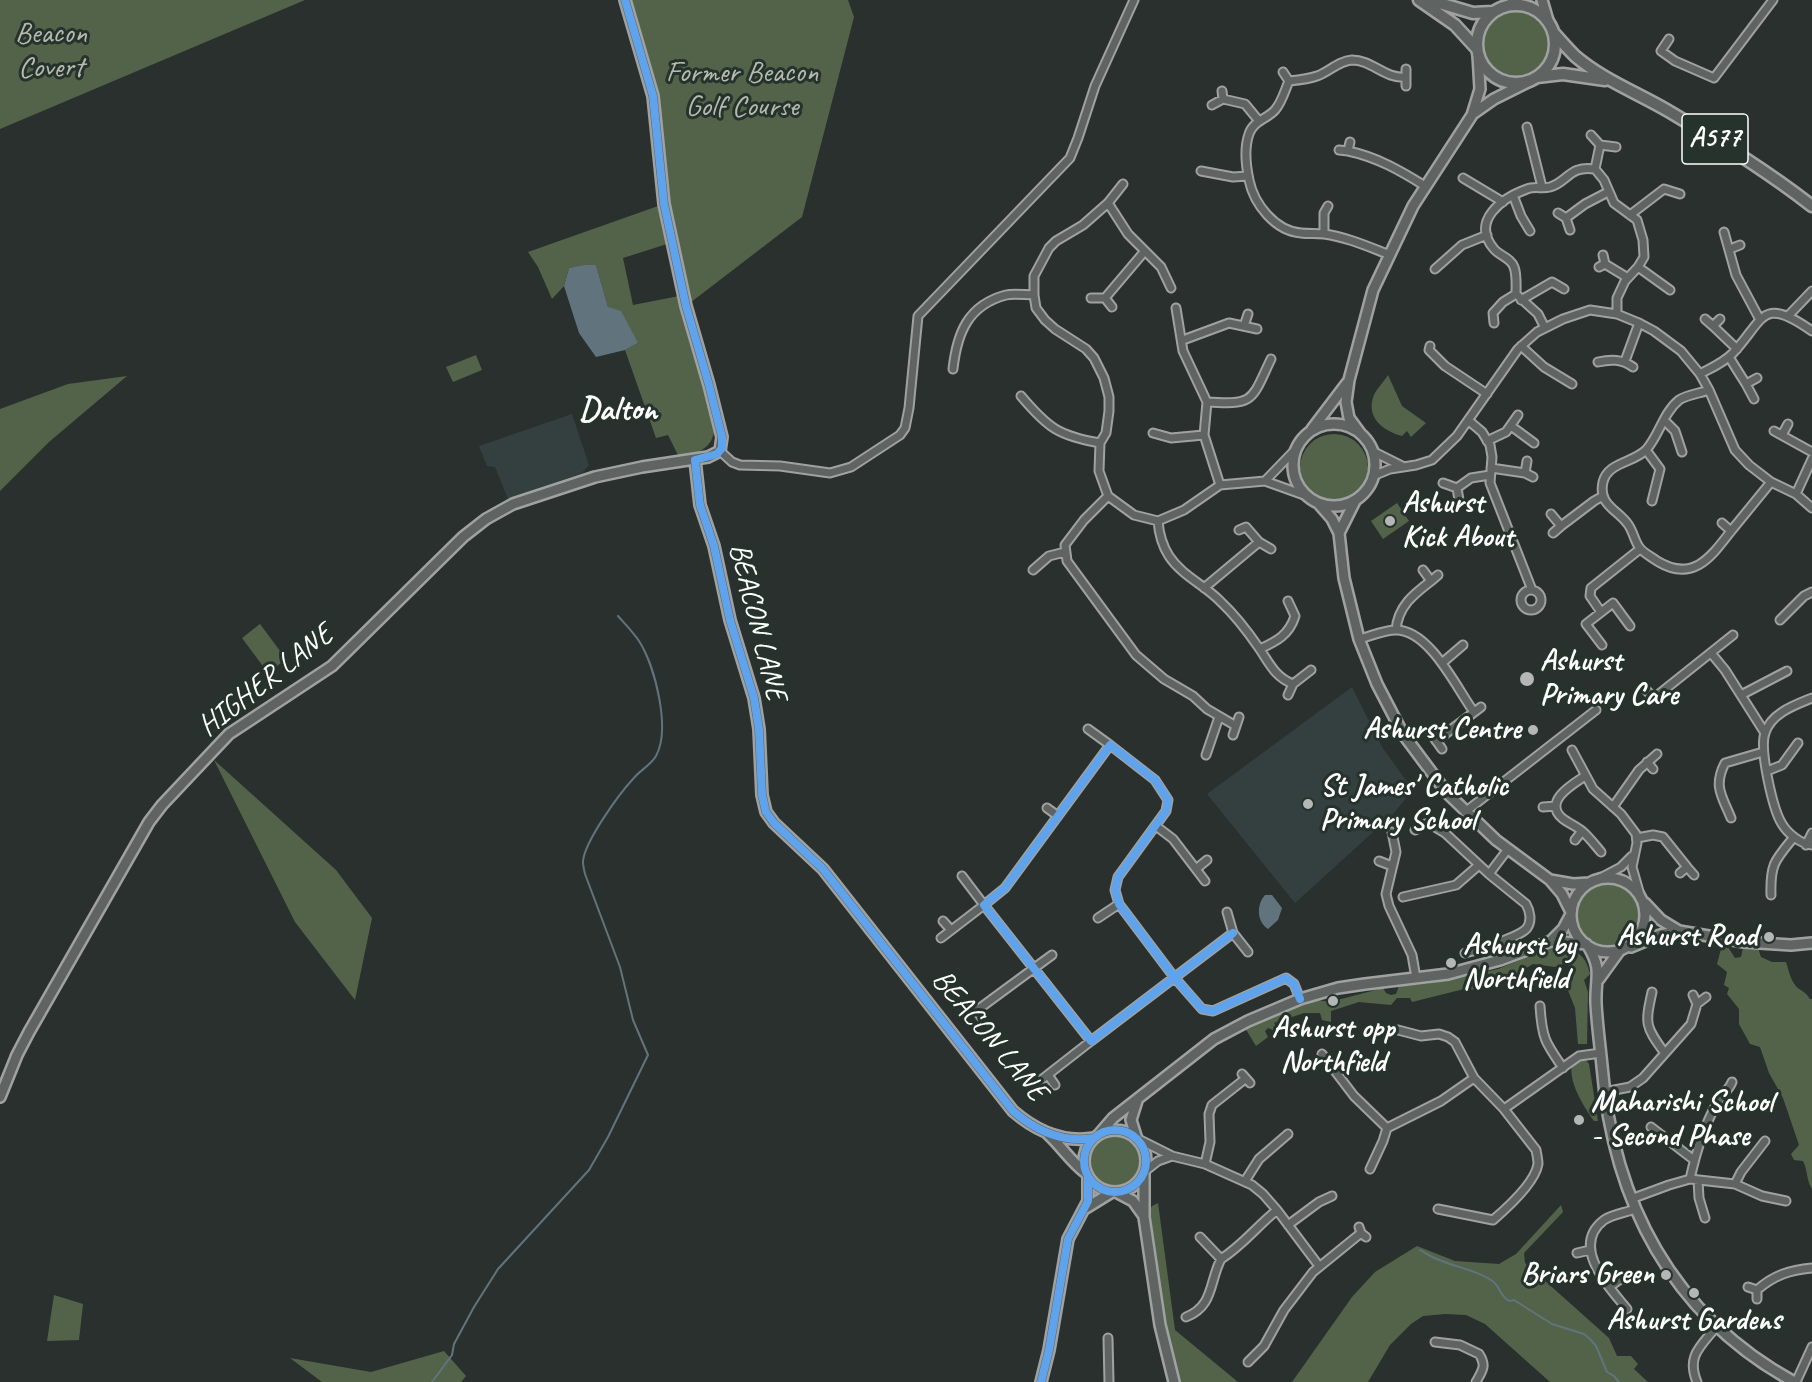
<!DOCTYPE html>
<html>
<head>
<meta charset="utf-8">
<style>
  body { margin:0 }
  canvas { display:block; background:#29302d }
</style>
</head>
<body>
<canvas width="1812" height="1382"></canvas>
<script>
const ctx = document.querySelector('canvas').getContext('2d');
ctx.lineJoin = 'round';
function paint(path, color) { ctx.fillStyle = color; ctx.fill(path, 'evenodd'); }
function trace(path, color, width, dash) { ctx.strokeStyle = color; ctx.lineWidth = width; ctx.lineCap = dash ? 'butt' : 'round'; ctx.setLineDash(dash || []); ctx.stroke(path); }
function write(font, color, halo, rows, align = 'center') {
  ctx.font = font + ' Caveat,sans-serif'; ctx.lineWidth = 6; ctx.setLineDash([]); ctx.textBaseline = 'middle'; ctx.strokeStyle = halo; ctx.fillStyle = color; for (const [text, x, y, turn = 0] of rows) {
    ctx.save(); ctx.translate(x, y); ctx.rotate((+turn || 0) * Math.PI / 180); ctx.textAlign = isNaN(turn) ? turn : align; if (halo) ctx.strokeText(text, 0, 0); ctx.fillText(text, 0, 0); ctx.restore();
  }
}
paint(new Path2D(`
  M572,414l17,51 -7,8 -74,26 -13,-32 -8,-1 -8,-20z
  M1352,687l30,60 31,43 -20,24 -98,89 -88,-109z`), '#33403f');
paint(new Path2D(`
  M0,0h305l-305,129z
  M625,0h223l6,17 -52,200 -116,89 -22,-102 -11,-108z
  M1480 44a35 35 0 1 1 70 0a35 35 0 1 1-70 0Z
  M661,205l6,39 -44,14 10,47 46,-9 13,40 22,96c-3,18 -19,22 -35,25l-11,-22 -12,3 -31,-88 13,-7 -30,-36 -12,-42 -27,3 -5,18 -12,13 -14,-32 -10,-15z
  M476,355l6,15 -29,12 -7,-15z
  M1388,375l14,31 24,17 -15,14 -4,-6 -5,5c-19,-5 -37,-19 -28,-41 3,-7 10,-13 14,-20z
  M127,376l-78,66 -49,49v-82l68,-25z
  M1300 468a34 34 0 1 1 68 0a34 34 0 1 1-68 0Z
  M1397,503l12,18 -26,18 -12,-18z
  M260,624l26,35 -18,14 -26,-35z
  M214,760l122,110 36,48 -17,82 -60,-78z
  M1577 914a31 31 0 1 1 62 0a31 31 0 1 1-62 0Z
  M1558,946c18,3 28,9 32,28l-6,6 4,12 -1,52h-9l-3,-36 -12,-30 7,-10 -4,-5 -11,4 -22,-3 -35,21 -11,-1 -7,6 -16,-1 -52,13 -2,-4h-13l-6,7 -32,-3 -28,9v11l-9,-2 -2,-7h-16l-30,10 5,7 -4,1 -7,-3 -3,3 3,6 -12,9 -11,-18 34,-16 25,-9 13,-3 13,2 53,-14 3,5 5,2 5,-1 3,-8 26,-2 43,-8 30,-7 46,-19z
  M1728,947l7,11 6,-1 2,-9h15l3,9 11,5h14c3,9 5,21 13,27 5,3 7,4 11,10h2v190c-6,-9 -4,-19 -9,-28l-9,-1 -3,-6 8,-9 -16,-47 -14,-25 -9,-26 -10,-3 -11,-20v-15l-12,-15 2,-6 -5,-3 3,-13 -10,-8 4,-15z
  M1581,1060h5l3,4 9,57h-4c-10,-14 -26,-39 -22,-57z
  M1090 1161a25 25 0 1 1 50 0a25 25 0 1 1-50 0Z
  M1158,1203l17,127 63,52h-60l-11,-38 -21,-127 6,-11z
  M1561,1205l2,7 -39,41 1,10 84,75 8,18h14l7,8 -4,5 14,13h-98l-65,-58 -19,-9 -21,-1 -22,2 -12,8 -21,21 -22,37h-76l60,-85 23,-25 42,-26 38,15 44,3 17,-10z
  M54,1295l29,9 -4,36 -32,1z
  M444,1351l22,25 -5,6h-139l-32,-24 81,14z`), '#53634a');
paint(new Path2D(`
  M585,265h11l12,42 13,4 17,32 -13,7 -29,7 -17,-24 -15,-47 5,-18z
  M1265,895h7l10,13 -4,12 -10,9c-11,-7 -12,-24 -3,-34z`), '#61747d');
trace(new Path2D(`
  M1420,1250c7,4 14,9 22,11 17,7 34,9 49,19 9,5 8,15 18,21l5,-1 38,24 32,10 6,5 6,7 11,26 7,4 5,6
  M432,1382l20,-27 2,-11 20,-37 24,-38 91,-99 19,-33 40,-82 -15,-35 -13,-53 -35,-93c-1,-4 -2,-9 -2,-13 2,-20 36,-67 50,-82 6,-8 18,-14 23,-23 15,-27 -1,-90 -17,-115 -6,-9 -14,-17 -21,-25`), '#61747d', 2);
const minor = new Path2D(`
  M1669,39l-8,12 14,10 39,17 59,-78
  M1406,69v17
  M1283,72l6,9
  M1223,99l22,5 14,17
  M1212,105l11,-6 -1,-8
  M1527,127l15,60
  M1591,135l9,10 16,2
  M1339,150l9,1 2,-9
  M1348,151c29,6 53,20 77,35
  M1595,169l5,-24
  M1201,171l32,6 15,-1
  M1463,178l40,24
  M1123,184l-15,19 20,31 33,33 10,21
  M1513,195l8,21 9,15
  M1108,203l-25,22 -27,16 -7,7 -15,28v19l2,13 9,12 10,9 31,20 8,9 10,20 5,19v14l-3,22 -6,10 -1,28 9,25 26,19 24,6 26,-11 36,-25 45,-4 39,14
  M1558,213l8,5 4,12
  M1630,215l34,-26 16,5
  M1566,218l19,-14 23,-12
  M1724,232l12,43 23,43
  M1324,234v-21l4,-7
  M1730,249l10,-4
  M1390,255c-21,-8 -43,-18 -66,-21 -8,-1 -15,0 -23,-1 -26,-2 -47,-29 -52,-53 -3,-14 -5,-32 0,-46 4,-13 18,-15 26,-24 7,-8 10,-20 14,-29 10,-1 20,-2 28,-5 12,-4 21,-15 35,-16 20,0 33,19 53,17
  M1605,264l23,14
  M1599,267l6,-3 -2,-9
  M1638,267l32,23
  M1435,269l27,-24 25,-10
  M1091,298h14l7,9
  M1105,298l39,-46
  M1521,300l31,-18 12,7
  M1176,308l7,43 24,51 -3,33 16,50
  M1788,316l24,-25
  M1705,319l8,7
  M1720,319l-7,7 24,23
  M1494,323l-1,-10 10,-11 13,-8
  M1244,326l4,-12
  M1545,328l-7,-14 -22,-20c0,-8 1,-19 -2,-27 -3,-9 -14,-11 -20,-18 -24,-28 8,-51 33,-60 7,-3 15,0 23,-2 18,-5 19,-22 45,-18l9,11 10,23 23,17 6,20 1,17 -6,10 -13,14 -8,17v16
  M1183,340l46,-17 28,6
  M1430,346l-1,4 16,16 42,28
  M1521,346l23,21 28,17
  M1729,357l17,27
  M1625,361l14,-38
  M1598,362c13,-3 24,-3 35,5
  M953,369c4,-36 15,-64 53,-74 8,-2 19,0 28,0
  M1700,374c11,-6 23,-11 32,-20 32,-33 28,-60 80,-23
  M1709,390c-8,3 -23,5 -30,10 -16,13 -20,36 -33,50 -13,13 -38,12 -43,32 -5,22 13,27 24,41 6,7 7,17 12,24 4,6 13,10 18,14 36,22 54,-4 74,-30l-9,-8
  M1021,396c27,32 38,40 79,47
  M1754,399l-8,-15 11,-6
  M1207,402c48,3 44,-1 64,-43
  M1468,420l14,12 8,13 2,12 -2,26 42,107
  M1664,420l11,11 7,21
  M1511,426l23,17
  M1774,431l38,21
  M1153,433l18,5 33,-3
  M1782,435l6,-11
  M1487,441l19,-9 12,-17
  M1646,450l14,19 -8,32
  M720,451l12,11 8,3 40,1 50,7 21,-6 49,-32 5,-7 4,-20 9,-92 152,-158 8,-20 17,-52 39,-86
  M1372,451l30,15
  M1527,461l-2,12 8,4
  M1491,468l34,5
  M1373,476l17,-7 26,-4 16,-5 25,-24 61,-87 19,-17 26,-13 27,-9 27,4 22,9 15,8 27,20 19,23 9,16 26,60 14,15 22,17 25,12 16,14
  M1265,481l30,-31
  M1443,483l14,5 2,12
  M1457,488l14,-10 19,-3
  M1796,494l16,-35
  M1108,496l-24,24 -19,25 2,16 69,94 28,24 29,17 14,13 29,17
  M1551,514l10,12 -8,7
  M1158,521c1,13 4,24 11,35 13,20 36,29 52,46 14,13 27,30 38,46 11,16 16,29 34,36
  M1561,526l33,-25 9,-5
  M1239,530l7,-3 13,15 12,7
  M1731,531l40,-49
  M1033,570l16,-14 16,-4
  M1423,570l8,11 7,-6
  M1204,588l55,-46
  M1521 600a10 10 0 1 1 20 0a10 10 0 1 1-20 0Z
  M1601,612l-11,-16 1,-8 49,-39
  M1780,620l24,-24 8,-4
  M1396,630c2,-24 18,-36 35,-49
  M1359,639c12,-3 25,-9 37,-9 34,0 61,59 78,82
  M1602,645l-16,-21 27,-21 17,23
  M1260,649c17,-8 29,-14 35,-33l-7,-15
  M1711,653l14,17 40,63
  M1442,663l21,-18
  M1645,689l9,9 79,-63
  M1288,695l5,-11 18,-14
  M1741,695l46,-24
  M1812,698c-17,7 -41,15 -47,35 -6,16 8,77 17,91 6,10 19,20 30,21
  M1088,729l22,16
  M1430,732l12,17
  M1233,735l6,-18
  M1436,741l45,-34
  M1572,750l21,39 28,25 15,20 1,9 -5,24 8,28
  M1206,755l13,-38
  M1647,762l6,7
  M1767,771l15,-6 16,-22
  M1585,776c-12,8 -42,25 -23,42 6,5 14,8 20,13 7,6 13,14 19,21
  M1543,807l13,-1
  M1613,807l26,-37 18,-16
  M1047,808l11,8
  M1465,812l131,-102
  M1731,818c-9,-22 -18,-32 -6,-55l38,-11
  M1156,826l17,13 32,42
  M1415,830l10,-6h5l15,9 44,41 19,-25
  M1392,832l4,20 -10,42 3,12 23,49 4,23
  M1637,838l16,-3 10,2 24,30
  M1575,840l7,-9
  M1806,845l6,-12
  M1379,861l13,5
  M1196,869l11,-9
  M1680,873l7,-6 7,8
  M1600,878l21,-11 11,-11
  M1771,895c-1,-31 4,-35 23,-58
  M1403,897l53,-12 23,-20
  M1227,912l6,21 15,19
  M1098,918l21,-14
  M943,921l8,9
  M1233,933l-142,108 -107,-136 21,-17 105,-143 45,35 13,20 -2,11 -48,66 -3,13 4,14 55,73 28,32 11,2 73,-33 8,6 6,15
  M941,938l43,-33 -22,-29
  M1465,953c12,-3 55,-16 62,-25 5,-7 3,-17 -1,-24l-37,-30
  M1652,992c-7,32 -7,34 12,60
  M1693,995l4,9 9,-7
  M972,1005l10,13
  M1540,1006c2,32 5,36 23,62
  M976,1011l76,-56
  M1398,1030l23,6 18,-2 9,3 7,5 19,36 30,31 32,41c1,5 2,10 2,14 -3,19 -31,44 -45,56l-55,-11
  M1322,1054l32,42 33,32 54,-27 33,-23
  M1242,1074l8,9
  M1048,1075l7,10
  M1036,1084l55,-43
  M1604,1092l26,-5 13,-9 48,-54 6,-20
  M1504,1109l75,-53 22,-3
  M1651,1127l43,33
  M1138,1139l34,17 33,8 47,21 11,9 14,16 42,56
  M1205,1164l5,-22 -1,-28 3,-9 33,-26
  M1370,1169l13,-28 4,-13
  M1144,1172l14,-11 14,-5
  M1690,1179c6,-27 14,-55 29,-79 4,-7 10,-10 13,-18
  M1698,1180l1,18 6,20
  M1245,1181l14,-22 29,-25
  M1735,1184l6,-12 24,-31
  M1631,1199l38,-14 21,-6 45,5 27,12 24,5
  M1288,1225l31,-23 13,-6
  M1359,1227l2,6 5,4
  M1200,1237l21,22
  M1577,1253l13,-3
  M1609,1287l13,-9
  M1748,1287l9,3v9
  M1757,1290c17,-15 33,-20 55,-22
  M1627,1309c-19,-23 -57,-63 -23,-89 9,-6 21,-7 31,-11
  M1186,1317c28,-11 23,-35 35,-58 22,-14 35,-32 56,-49
  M1108,1338l1,44
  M1435,1342l25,3 19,9c8,12 3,17 -3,28
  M1248,1362l16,-16 20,-36 29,-38 48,-39
  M1697,1382c-11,-26 4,-36 19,-55
  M1796,1382l16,-35`);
const tertiary = new Path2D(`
  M1542,0l7,24
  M1507,6l11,-6
  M1474,113l20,-14 36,-18
  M1293 465a41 41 0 1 1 82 0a41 41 0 1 1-82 0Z
  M1312,429l35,-46
  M1360,433l-11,-15 -3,-16 3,-22 24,-90 40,-84 59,-91 8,-26 -2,-34
  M695,460l5,45 14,41 16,74 24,78 5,31 3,66 4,17 8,11 49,46 190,242c23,20 51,32 81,27
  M1318,503l14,16 7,14 5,45 15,61 18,45 26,50 44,59 49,47 54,40 12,14 9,18
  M1339,533l16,-32
  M1571 915a37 37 0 1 1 74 0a37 37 0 1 1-74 0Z
  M1550,880l23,4 16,-1
  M1645,903l16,17 18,11
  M1551,941l12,-12 8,-15
  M1588,946c15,25 7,31 8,57 1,21 4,42 6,63 11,136 70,249 192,316
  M1631,947l29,-12 19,-4 65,11 47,3 21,-2
  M1599,979l21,-29
  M0,1097l17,-42 12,-23 120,-210 13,-17 67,-71 103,-68 131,-129 23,-18 27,-15 82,-27 47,-10 66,-10 12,-6 2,-14 -13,-52 -23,-79 -22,-102 -11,-108 -28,-96
  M1137,1101l-6,19 6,19
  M1084 1161a31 31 0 1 1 62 0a31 31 0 1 1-62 0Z
  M1100,1133l13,-15 101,-79 34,-18 52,-22 38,-11 27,-4 83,-10 52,-14 51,-19 35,3
  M1048,1134c14,13 23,28 38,39
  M1144,1173v44l16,108 14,57
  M1116,1192l17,9 10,14
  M1086,1208l26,-16
  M1041,1382l8,-32 19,-111 20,-38v-24`);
const primary = new Path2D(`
  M1419,0l36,25 22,24
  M1429,0l44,13 19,-1
  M1477 44a39 39 0 1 1 78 0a39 39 0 1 1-78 0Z
  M1553,32c7,8 14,16 22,24 28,24 63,37 95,56 49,29 97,59 142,94
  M1537,77l26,-3 42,6`);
trace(minor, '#9fa2a0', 11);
trace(tertiary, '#9fa2a0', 14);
trace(primary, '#9fa2a0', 15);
trace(minor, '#5f6362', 7);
trace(tertiary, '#5f6362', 9);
trace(primary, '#5f6362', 10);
trace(new Path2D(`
  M625,0l28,96 11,108 22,102 23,79 13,52v11l-5,6 -22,6 5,45 14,41 16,74 24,78 5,31 3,66 4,17 8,11 49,46 190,242c23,20 51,32 81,27
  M1233,933l-142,108 -107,-136 21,-17 105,-143 45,35 13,20 -2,11 -48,66 -3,13 4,14 55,73 28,32 11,2 73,-33 8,6 6,15
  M1084 1161a31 31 0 1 1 62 0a31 31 0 1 1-62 0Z
  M1041,1382l8,-32 19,-111 20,-38v-24`), '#60a3ed', 8);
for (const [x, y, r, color] of [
  [1390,521,6,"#b4b7b6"],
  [1527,679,8,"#b4b7b6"],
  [1533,730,6,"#b4b7b6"],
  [1308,804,6,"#b4b7b6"],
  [1769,937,6,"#b4b7b6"],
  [1451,963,6,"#b4b7b6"],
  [1333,1001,6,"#b4b7b6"],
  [1579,1120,6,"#b4b7b6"],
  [1666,1275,6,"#b4b7b6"],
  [1694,1293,6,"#b4b7b6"]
]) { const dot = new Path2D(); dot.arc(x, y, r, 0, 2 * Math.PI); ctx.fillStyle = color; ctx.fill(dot); trace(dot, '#26332d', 2); }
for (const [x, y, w] of [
  [1715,139,66]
]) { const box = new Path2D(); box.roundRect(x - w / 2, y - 25, w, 50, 4.5); ctx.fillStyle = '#26332d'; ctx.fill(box); trace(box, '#fff', 1.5); }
write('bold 28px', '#fff', null, [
  ["A577",1715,139]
]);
write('30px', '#b5bcaf', '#26332d', [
  ["Beacon",51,34],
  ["Covert",51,68],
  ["Former Beacon",742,73],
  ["Golf Course",742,107]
]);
write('bold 30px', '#fff', '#26332d', [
  ["Ashurst",1402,504],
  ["Kick About",1402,538],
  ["Ashurst",1540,662],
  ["Primary Care",1540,696],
  ["Ashurst Centre",1521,730,"right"],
  ["St James' Catholic",1320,787],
  ["Primary School",1320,821],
  ["Ashurst Road",1757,937,"right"],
  ["Ashurst by",1463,946],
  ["Northfield",1463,980],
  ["Ashurst opp",1333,1029,"center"],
  ["Northfield",1333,1063,"center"],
  ["Maharishi School",1591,1103],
  ["- Second Phase",1591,1137],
  ["Briars Green",1654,1275,"right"],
  ["Ashurst Gardens",1694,1321,"center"]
], 'left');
write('30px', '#fff', '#26332d', [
  ["BEACON LANE",757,622,76],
  ["HIGHER LANE",266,681,-38],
  ["BEACON LANE",989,1036,50]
]);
write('bold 33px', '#fff', '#26332d', [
  ["Dalton",618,410]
]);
</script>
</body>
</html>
